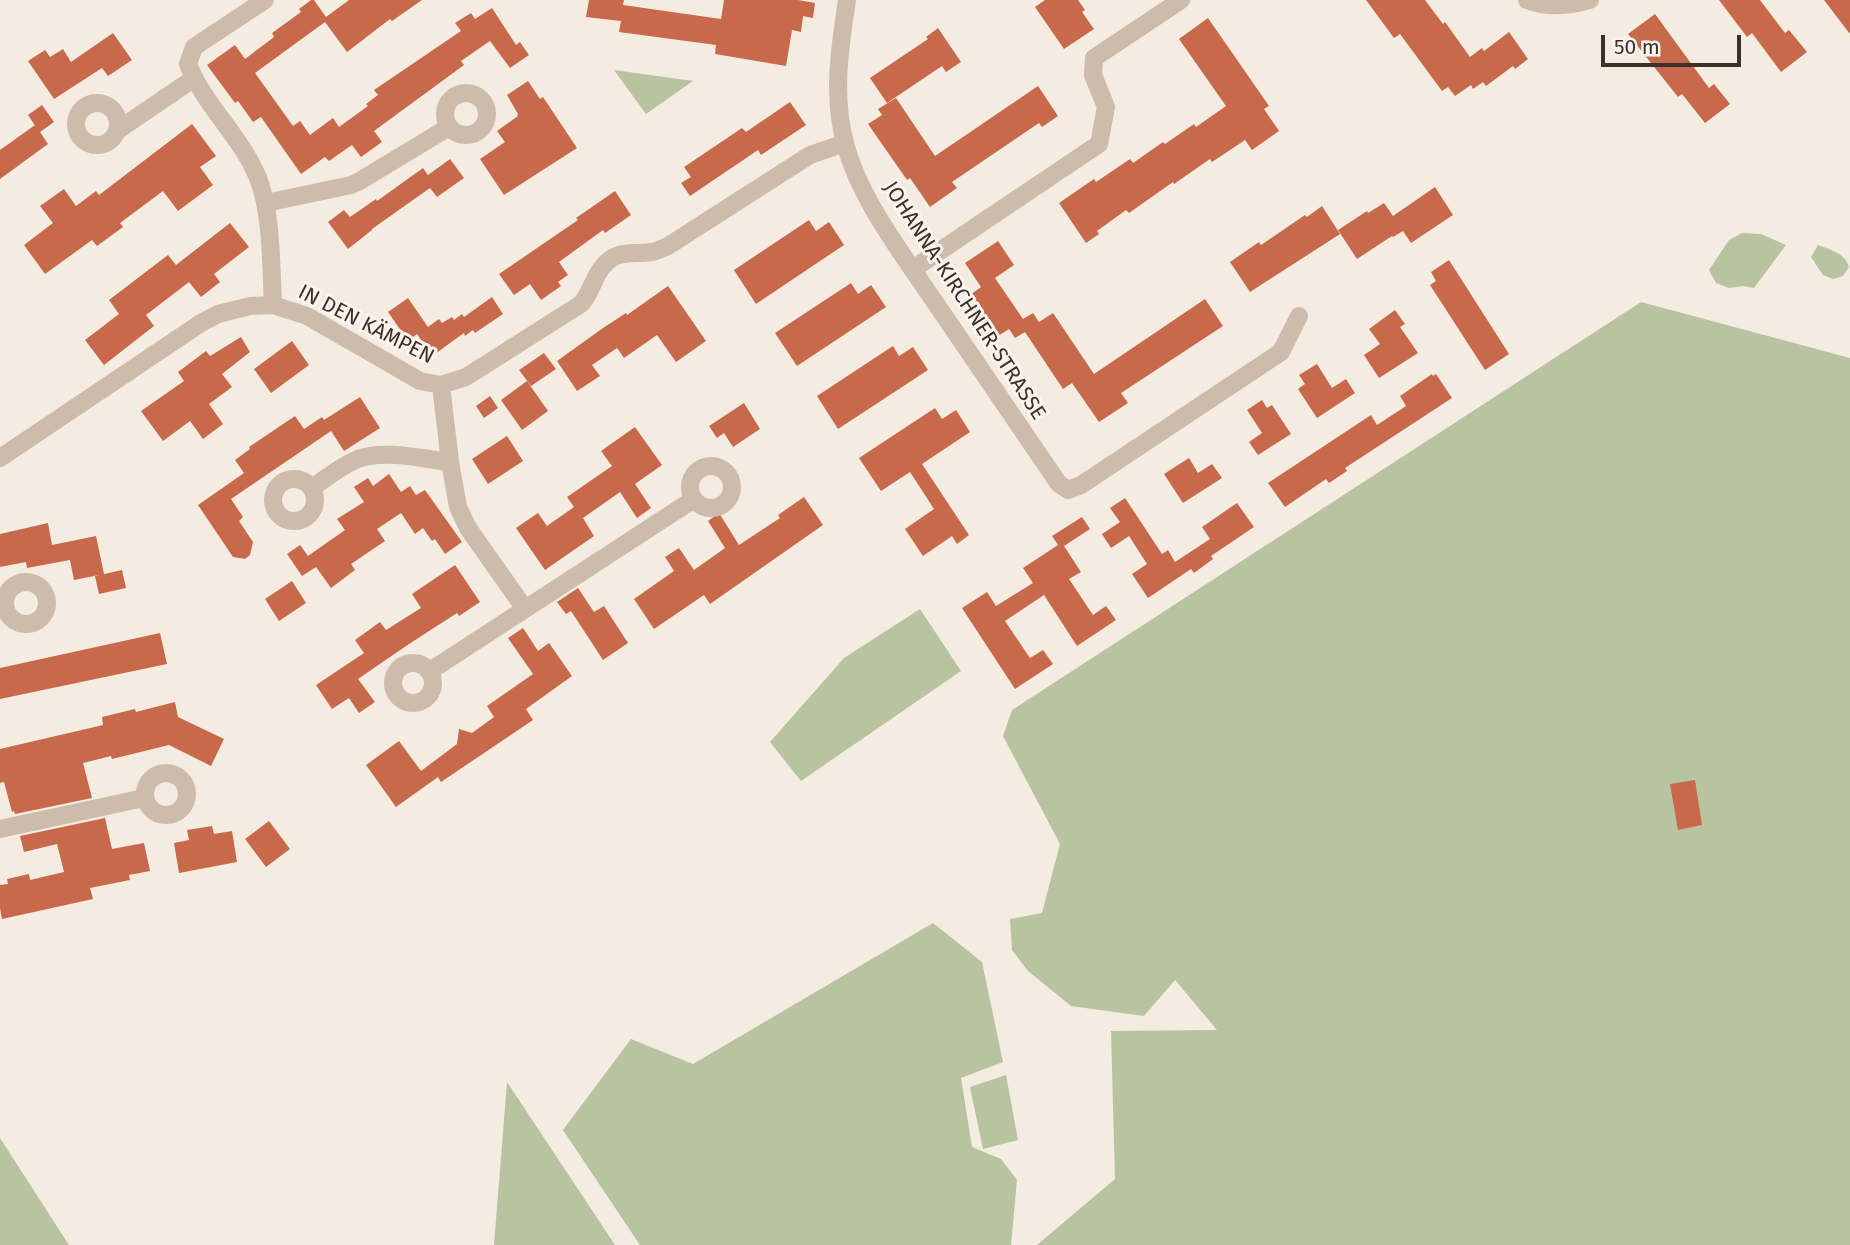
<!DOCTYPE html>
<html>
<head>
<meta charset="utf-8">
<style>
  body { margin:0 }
  #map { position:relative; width:1850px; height:1245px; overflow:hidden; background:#f4ebe1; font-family:"Fira Sans",sans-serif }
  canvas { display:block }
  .scale { position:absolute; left:1601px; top:35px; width:140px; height:32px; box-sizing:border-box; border:4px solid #3b302b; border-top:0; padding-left:9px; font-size:21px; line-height:24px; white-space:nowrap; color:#3b302b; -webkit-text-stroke:5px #fbf5ee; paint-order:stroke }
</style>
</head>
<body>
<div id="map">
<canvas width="1850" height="1245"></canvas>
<div class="scale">50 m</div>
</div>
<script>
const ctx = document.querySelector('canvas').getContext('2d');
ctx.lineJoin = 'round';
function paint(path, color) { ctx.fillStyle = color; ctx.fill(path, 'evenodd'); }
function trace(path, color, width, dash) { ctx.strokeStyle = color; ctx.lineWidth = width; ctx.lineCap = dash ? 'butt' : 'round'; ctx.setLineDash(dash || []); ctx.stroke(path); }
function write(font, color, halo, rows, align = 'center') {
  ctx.font = font + ' "Fira Sans",sans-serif'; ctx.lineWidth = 6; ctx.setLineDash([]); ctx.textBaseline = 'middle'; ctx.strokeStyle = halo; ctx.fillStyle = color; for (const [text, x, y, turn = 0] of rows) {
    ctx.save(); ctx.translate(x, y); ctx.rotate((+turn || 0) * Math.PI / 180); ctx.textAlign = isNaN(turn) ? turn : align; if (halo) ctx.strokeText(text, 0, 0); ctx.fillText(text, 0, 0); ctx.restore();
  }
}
paint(new Path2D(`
  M614,70l79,11 -47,33z
  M1742,233l19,1 25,11 -32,43 -11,-2 -14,2 -13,-5 -7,-13 20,-30z
  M1818,245c13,5 27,8 31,22l-6,9 -10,3 -10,-4 -12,-18z
  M1641,302l209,56v887h-813l78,-66 -4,-148 106,-1 -42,-50 -31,36 -73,-10 -43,-35 -16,-21 -2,-31 32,-6 18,-69 -57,-108 9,-26z
  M920,609l41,62 -160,110 -31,-39 74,-84z
  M933,923l49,39 21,100 -42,16 11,69 29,12 16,21 -6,65h-371l-77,-115 68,-91 62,25z
  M1006,1075l12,65 -35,9 -13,-62z
  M507,1082l108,163h-121z
  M0,1138l69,107h-69z`), '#b8c4a0');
paint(new Path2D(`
  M311,0h3l12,17 23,-17h73l-30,21 -2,-2 -43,33 -22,-30 -70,51 38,53 7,-5 10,14 23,-17 6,9 29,-21 -2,-2 12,-9 -4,-5 87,-59 -6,-8 16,-10 4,6 17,-11 24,37 4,-3 9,13 -19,13 -20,-27 -29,20 3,4 -90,66 8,11 -21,15 -9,-12 -23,16 -4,-4 -24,17 -40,-57 -8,5 -15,-21 -3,2 -28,-38 28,-20 10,14 29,-22 -2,-4 29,-21 -2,-3z
  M589,0h35l-1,5 98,14 3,-19h74l17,3 -2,15 -10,-2 -2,16 -9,-2 -6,36 -71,-12 1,-9 -97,-13 2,-11 -35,-4z
  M1045,0h33l7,10 -3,2 12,17 -30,20 -29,-42z
  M1366,0h59l18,24 2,-2 25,35 12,-9 2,3 25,-19 19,27 -13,10 -2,-3 -27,20 -3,-4 -10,7 -2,-4 -16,11 -7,-9 -6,4 -42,-57 -6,4z
  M1719,0h41l25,33 4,-3 18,22 -26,20 -29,-39 -5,4z
  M1824,0h26v34z
  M1655,14l54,74 5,-4 16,20 -25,19 -23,-29 -4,3 -50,-63z
  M1208,18l61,88 -5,3 15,22 -27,19 -7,-10 -33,22 -2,-3 -36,25 -1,-2 -44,31 -3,-3 -29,21 2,3 -13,9 -27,-40 35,-24 2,3 34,-23 3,4 30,-21 2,2 29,-20 2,3 30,-21 -47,-67z
  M938,28l23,34 -15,10 -4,-6 -55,37 -17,-25 58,-39 -2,-2z
  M113,33l19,27 -24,16 -6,-8 -48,31 -26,-38 17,-11 5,7 13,-8 8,13z
  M528,81l12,18 3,-2 34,51 -73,47 -24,-36 25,-17 -8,-11 21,-15 -1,-1 1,-1 -11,-19z
  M1038,86l20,30 -16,11 -3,-4 -87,59 5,6 -27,19 -20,-29 -3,2 -39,-56 14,-9 -4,-6 18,-11 39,58z
  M790,102l16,23 -45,30 -3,-5 -68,46 -9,-13 10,-6 -7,-10 58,-39 4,4z
  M42,105l12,17 -14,10 8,12 -48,35v-29l35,-25 1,2 -8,-12z
  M192,124l24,32 -16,11 13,18 -35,26 -15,-20 -43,32 3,4 -26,19 -5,-6 -47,34 -21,-29 29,-22 -13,-17 24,-17 12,17 20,-15 3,4z
  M450,159l14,19 -27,19 -7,-9 -58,41v1l-24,19 -20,-27 16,-12 6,7 26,-18 1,2 46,-33 5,7z
  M1435,187l18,28 -42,28 -8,-12 -10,6 -1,-1 -35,23 -19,-29 29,-19 1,2 16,-10 9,13z
  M615,191l16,24 -26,18 -2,-3 -44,32 9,13 -10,7 3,4 -20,14 -11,-16 -16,11 -15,-21 79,-54 -2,-2z
  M1322,206l18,28 -90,58 -20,-30 29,-20 2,3 44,-30 2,2z
  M809,220l7,11 13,-9 15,23 -88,59 -22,-34z
  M230,223l19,24 -35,27 6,8 -19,15 -12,-15 -43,33 8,11 -50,39 -19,-25 34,-26 -10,-14 59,-45 8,10z
  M998,241l16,24 -19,13 28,41 10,-6 6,9 14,-9 41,61 111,-75 18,27 -102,67 7,10 -29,19 -27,-39 -9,6 -38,-57 -10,6 -6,-9 -11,7 -28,-41 11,-8 -16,-24z
  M1449,260l60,94 -24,16 -55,-85 6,-4 -5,-9z
  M851,283l7,11 13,-9 15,22 -89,59 -22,-33z
  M668,286l38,55 -30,21 -19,-27 -33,23 -7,-10 -25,17 8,11 -23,15 -20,-30 46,-33 23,-15 1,2z
  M492,297l11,17 -28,19 -2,-3 -8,6 -1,-3 -32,23 -15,-22 -9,7 -20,-29 20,-14 20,29 11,-8 3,4 10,-6 2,3 8,-6 2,3z
  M1395,310l10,14 -5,3 18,26 -39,25 -15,-23 16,-11 -11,-15z
  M241,337l9,15 -28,22 10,13 -23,17 14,20 -20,15 -13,-18 -27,20 -22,-30 43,-30 -6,-9 28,-21 4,5z
  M292,341l17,24 -38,28 -17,-24z
  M893,346l6,10 14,-9 15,23 -90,59 -21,-33z
  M544,353l12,16 -25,17 -12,-16z
  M1317,364l15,24 14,-9 9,14 -38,25 -19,-29 7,-5 -6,-9z
  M1432,374l1,2 3,-2 16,24 -107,70 2,3 -18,12 -3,-4 -41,28 -17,-24 103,-68 6,10 29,-19 -6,-10z
  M527,381l21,30 -26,19 -21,-30z
  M490,396l8,12 -14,10 -8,-12z
  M360,397l20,31 -36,23 -20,-31z
  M1262,400l5,8 5,-3 19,29 -33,21 -9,-13 13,-9 -15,-23z
  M744,403l16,26 -27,18 -9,-14 -7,5 -8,-12z
  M935,408l7,11 14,-9 14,22 -48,32 47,71 -12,9 -5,-8 -29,20 -18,-27 29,-20 -24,-37 -29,19 -22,-33z
  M295,416l9,13 18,-12 9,14 -100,68 12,18 -4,4 14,21 -3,13 -5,4 -12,-2 -35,-52 46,-32 -9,-13 15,-11 -1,-2z
  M635,427l27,38 -27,19 16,24 -14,10 -17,-26 -37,26 11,18 -49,34 -29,-42 22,-15 9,13 27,-19 -7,-10 45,-31 -11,-15z
  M507,436l16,25 -35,23 -16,-25z
  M1189,458l9,15 14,-9 10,14 -39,25 -19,-29z
  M389,474l12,18 9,-6 6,9 9,-5 37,52 -17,12 -10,-15 -3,2 -9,-13 -8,6 -14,-21 -24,16 8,12 -34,23 4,6 -24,18 -15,-21 -14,9 -15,-22 13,-9 8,11 37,-26 -8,-11 27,-17 -10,-15 14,-9 5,8z
  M804,497l19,28 -113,79 -6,-9 -50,34 -20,-30 40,-28 -9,-14 14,-9 15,22 31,-22 -17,-27 11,-8 20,32 41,-27 -2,-3z
  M1125,498l37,56 6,-4 7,12 35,-23 -8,-12 35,-24 17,24 -43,29 2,3 -19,14 -3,-4 -43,29 -16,-24 15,-10 -18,-28 -18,12 -9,-14 18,-12 -10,-14z
  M1082,517l8,12 -26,17 17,26 -12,7 24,36 13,-9 10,14 -39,26 -33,-51 -39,26 25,37 13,-8 10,14 -38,25 -53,-81 25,-16 9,14 37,-23 -10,-15 35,-23 -6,-9z
  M48,523l4,22 44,-9 8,38 -30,6 -4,-20 -43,8 -1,-6 -26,5v-33z
  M455,565l25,37 -21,14 -2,-3 -51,33 -48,33 17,23 -16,11 -10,-15 -17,11 -16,-24 48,-32 -9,-13 25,-18 6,8 35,-22 -9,-14z
  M122,570l4,18 -27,6 -4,-18z
  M292,581l14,22 -27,18 -14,-22z
  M578,588l16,24 10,-6 24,37 -25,17 -32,-49 -5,3 -9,-12z
  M523,628l15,23 11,-8 23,33 -46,33 7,11 -92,62 -3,-5 -42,30 -30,-42 33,-24 22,30 36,-27 2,-15 13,4 22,-16 -7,-11 46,-32 -25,-36z
  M160,633l7,31 -167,35v-31z
  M175,702l3,15 46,22 -13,27 -42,-21 -57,14 -1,-3 -28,7 9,35 -77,16 -1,-3 -2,1 -8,-30 -4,1v-34l103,-24 -1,-8 33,-8 1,3z
  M1695,780l7,45 -24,5 -8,-46z
  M105,818l7,31 32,-6 6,28 -21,4 1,5 -40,8 3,11 -91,20 -2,-11v-23l8,-1 -1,-5 22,-5 1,6 34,-8 -7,-28 -33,8 -4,-16z
  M269,821l21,28 -24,18 -21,-28z
  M212,826l2,8 18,-3 5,31 -58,11 -5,-30 15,-3 -2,-10z`), '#c8694b');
trace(new Path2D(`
  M265,0l-71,47 -6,17c16,41 53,72 70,114 14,35 13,89 15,127
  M847,0c-7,47 -15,95 -2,143 14,54 54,106 85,152 43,63 86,126 129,189l9,6 13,-5 200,-133 18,-36
  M1527,0c21,8 43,6 63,0
  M445 114a21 21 0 1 1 42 0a21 21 0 1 1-42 0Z
  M76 124a21 21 0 1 1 42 0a21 21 0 1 1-42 0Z
  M118,130l75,-51
  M266,203l85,-18 7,-3 91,-55
  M913,269l186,-125 7,-37 -13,-32 1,-17 87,-58
  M441,385l9,77 8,45 10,21 57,81
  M0,458l201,-135 17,-9 32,-8 23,-1 34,11 113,65 21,4 25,-8 115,-73c11,-12 12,-27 23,-39 14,-16 29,-10 48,-13 5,-1 11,-4 16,-6l142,-91 35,-12
  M690 487a21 21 0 1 1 42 0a21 21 0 1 1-42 0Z
  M273 500a21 21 0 1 1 42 0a21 21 0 1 1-42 0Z
  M312,488c14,-10 29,-22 46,-29 26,-10 65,0 92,3
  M5 603a21 21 0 1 1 42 0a21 21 0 1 1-42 0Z
  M393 683a20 20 0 1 1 40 0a20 20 0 1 1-40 0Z
  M430,671l264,-172
  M145 794a21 21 0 1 1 42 0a21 21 0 1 1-42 0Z
  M0,829l144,-31`), '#cdbbac', 18);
write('21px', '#3b302b', '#fbf5ee', [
  ["JOHANNA-KIRCHNER-STRASSE",964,301,57],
  ["IN DEN KÄMPEN",366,325,27]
]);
</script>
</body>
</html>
